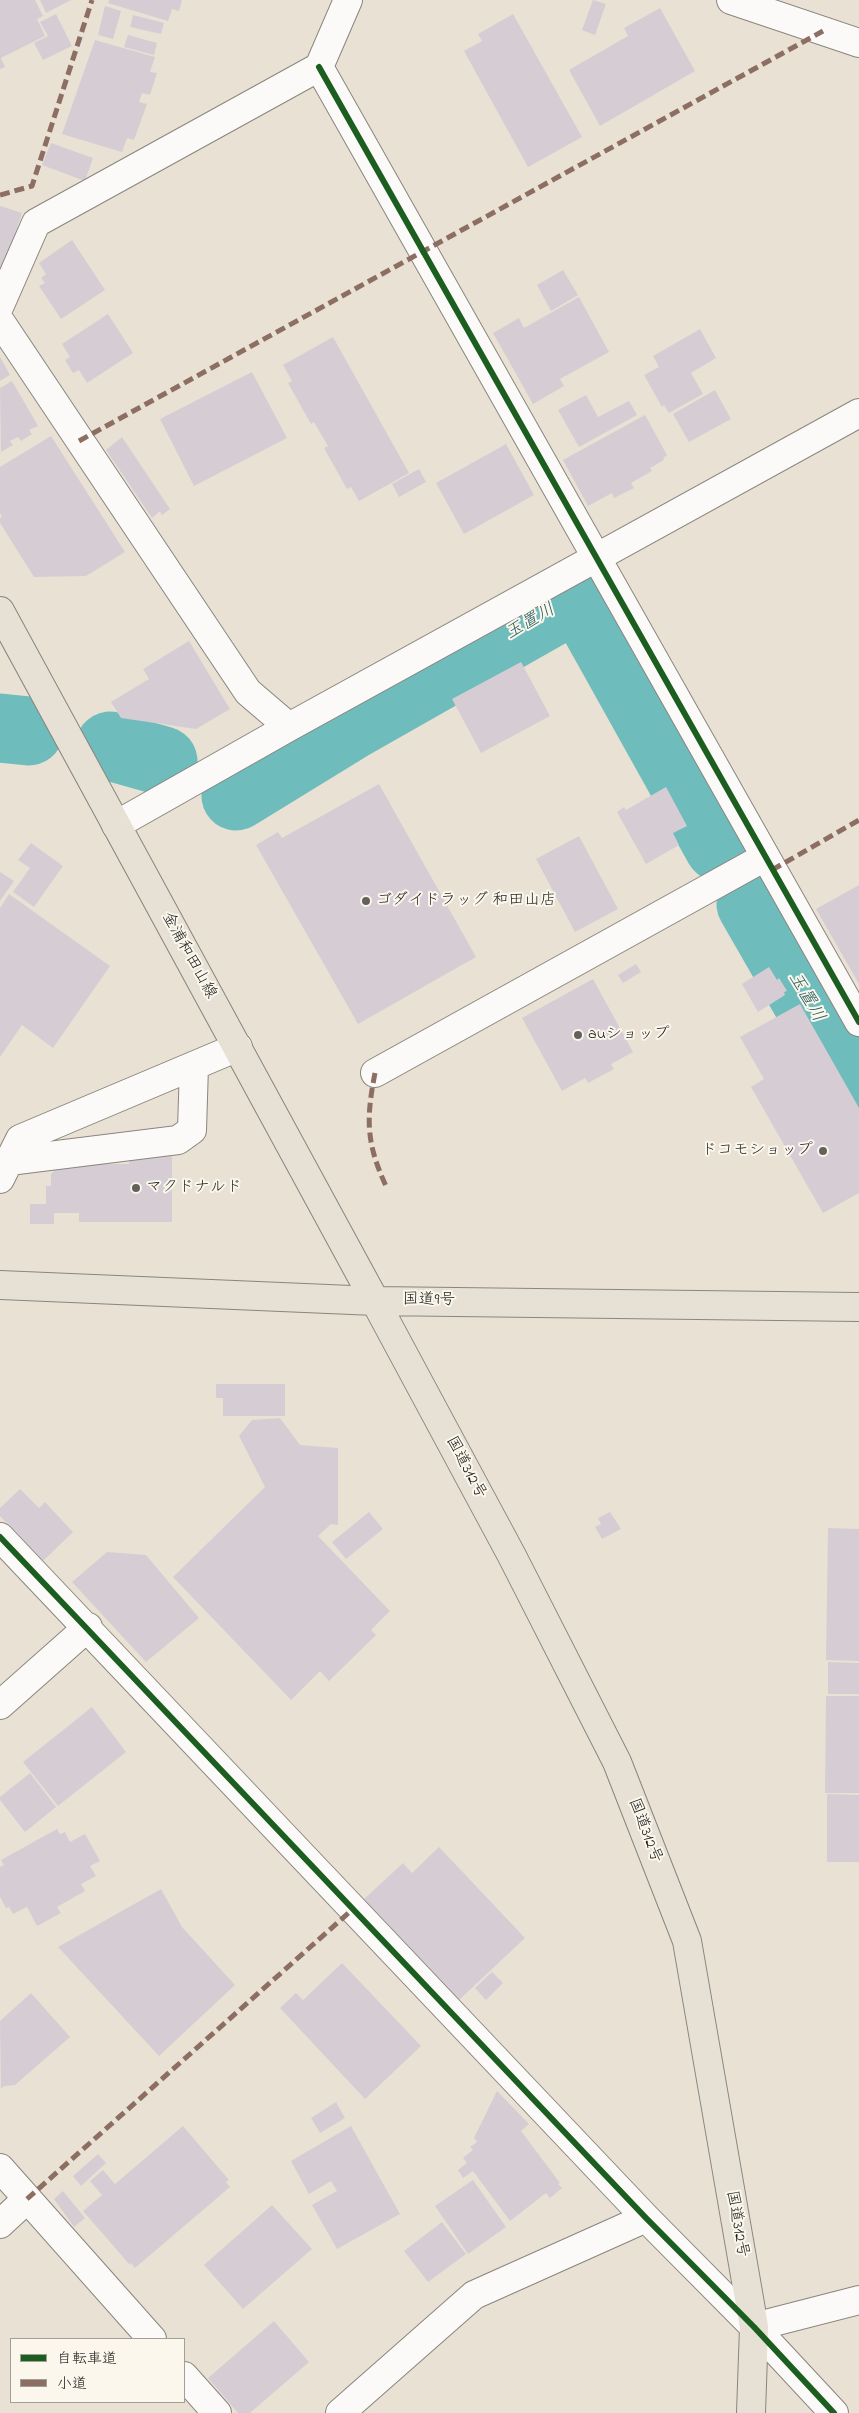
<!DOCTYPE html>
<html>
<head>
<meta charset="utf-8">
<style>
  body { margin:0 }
  #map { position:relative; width:859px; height:2413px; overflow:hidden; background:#e9e1d3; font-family:"Indie Flower","Klee One",sans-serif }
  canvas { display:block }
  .legend { position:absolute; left:10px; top:2338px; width:175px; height:65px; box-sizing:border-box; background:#fbf7ec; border:1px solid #a29f99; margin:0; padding:6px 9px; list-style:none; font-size:15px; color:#1c1c1c }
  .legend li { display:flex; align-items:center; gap:10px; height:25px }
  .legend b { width:25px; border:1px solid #a29f99 }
</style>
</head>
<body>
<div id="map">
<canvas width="859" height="2413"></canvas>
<ul class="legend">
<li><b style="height:6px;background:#1b5e20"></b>自転車道</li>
<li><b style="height:6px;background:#8d6e63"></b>小道</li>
</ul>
</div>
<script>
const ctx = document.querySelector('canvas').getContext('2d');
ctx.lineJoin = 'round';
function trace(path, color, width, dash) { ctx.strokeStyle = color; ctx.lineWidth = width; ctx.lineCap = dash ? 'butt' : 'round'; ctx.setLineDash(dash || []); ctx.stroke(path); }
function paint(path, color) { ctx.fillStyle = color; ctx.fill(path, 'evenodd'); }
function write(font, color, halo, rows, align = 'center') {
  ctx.font = font + ' "Indie Flower","Klee One",sans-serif'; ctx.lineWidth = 4; ctx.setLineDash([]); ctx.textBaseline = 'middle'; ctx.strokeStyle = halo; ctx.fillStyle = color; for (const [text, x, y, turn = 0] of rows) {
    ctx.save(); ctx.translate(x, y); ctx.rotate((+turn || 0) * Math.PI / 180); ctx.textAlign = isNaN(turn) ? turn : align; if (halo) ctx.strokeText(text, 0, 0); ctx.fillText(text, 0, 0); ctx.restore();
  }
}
trace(new Path2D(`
  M0,728l29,3
  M110,746l53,15
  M236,796l114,-70 229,-130 140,251
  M751,904l108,188`), '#6fbcbd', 69);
paint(new Path2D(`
  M0,0h35l8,16 -6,3 8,17 -44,22 4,9 -5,2z
  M40,0h31l-25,13z
  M109,0h73l-3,11 -7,-2 -4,12 -60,-18z
  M593,0l13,4 -11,31 -13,-5z
  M105,6l16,5 -8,28 -15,-4z
  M660,8l35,63 -95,55 -31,-56 59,-34 -4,-8z
  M56,14l16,32 -29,14 -9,-17 14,-7 -8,-14z
  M513,14l69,123 -54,30 -64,-116 18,-10 -4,-7z
  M133,15l31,8 -3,11 -31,-7z
  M128,35l29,8 -3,12 -30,-8z
  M95,40l60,17 -5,15 7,1 -7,22 -8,-2 -3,9 8,2 -13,36 -7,-2 -5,14 -60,-18z
  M51,143l42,15 -8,23 -43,-16z
  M0,206l22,7 -19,58 -3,-1z
  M72,240l33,50 -44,29 -22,-33 6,-3 -4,-5 5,-4 -7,-11z
  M563,270l15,25 -27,16 -14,-26z
  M579,297l30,55 -49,27 4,7 -31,18 -40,-71 26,-15 5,10z
  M108,314l25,39 -46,30 -8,-13 -6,3 -8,-13 5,-3 -8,-13z
  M700,329l16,29 -25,15 12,21 -34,19 -5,-8 -2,2 -18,-32 15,-8 -6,-11z
  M333,337l76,136 -50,28 -8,-14 -4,2 -23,-41 4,-2 -14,-24 -3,2 -23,-41 4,-2 -9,-16z
  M0,357l10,18 -10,6z
  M252,372l35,66 -93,48 -34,-67z
  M12,381l26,45 -9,4 3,4 -11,7 -3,-4 -8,4 3,4 -12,7 -1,-64z
  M715,390l16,29 -42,23 -16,-28z
  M586,395l12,22 31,-16 8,14 -58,32 -21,-37z
  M645,415l22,40 -4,3 1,2 -14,8 2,3 -21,12 3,5 -20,10 -2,-5 -24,13 -25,-46z
  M51,436l74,116 -39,24 -52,1 -34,-54v-5l2,-1 -2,-4v-46z
  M122,437l48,72 -8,6 -2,-4 -8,7 -46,-68z
  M506,444l28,51 -70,39 -28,-51z
  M419,469l7,13 -27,15 -7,-13z
  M189,641l41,68 -34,20 -75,-11 -10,-16 38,-23 -6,-10z
  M521,662l29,54 -69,37 -29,-54z
  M379,784l97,173 -118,67 -102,-179 22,-13 4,6z
  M666,787l21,39 -14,7 6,12 -33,19 -29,-52 7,-5 2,3z
  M579,836l39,73 -43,23 -39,-73z
  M31,843l32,23 -29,41 -21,-15 17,-24 -12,-8z
  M0,872l14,9 -14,20z
  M859,885v99l-43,-75z
  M9,894l101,72 -57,82 -31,-23 -22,32v-149z
  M636,964l5,8 -18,11 -5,-8z
  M769,967l8,13 2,-2 8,13 -3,1 1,3 -27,17 -16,-28z
  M593,979l40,73 -22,12 3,5 -26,14 -3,-5 -23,13 -40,-73z
  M800,1004l59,104v85l-36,20 -72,-126 13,-8 -24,-42z
  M128,1153l44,3v66h-93v-9h-25v11h-24v-20h16v-18h5v-12l7,-7 11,-3h60z
  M216,1384h69v32h-62v-18h-7z
  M280,1418l20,27 38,3v77l-7,-1 -13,12 72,75 -19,19 5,5 -47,46 -9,-10 -29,29 -118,-123 92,-90 -26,-51 13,-16z
  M20,1489l19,19 6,-6 28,30 -30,29 -43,-45v-8z
  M369,1512l14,17 -37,30 -14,-17z
  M610,1512l11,17 -19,10 -7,-12 6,-3 -3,-6z
  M828,1528l31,1v132l-33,-1z
  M107,1552l39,3 53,63 -53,44 -74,-80z
  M828,1662l31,1v31h-31z
  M826,1696h33v97h-34z
  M92,1707l34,45 -68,54 -35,-44z
  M30,1773l26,34 -31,25 -25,-32v-3z
  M827,1794l32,1v67h-32z
  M57,1829l3,5 5,-2 5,10 15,-8 15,27 -10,5 6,10 -15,8 4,7 -28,16 4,6 -24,13 -10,-19 -14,7 -4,-7 -3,1 -6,-11v-30l4,-2 -3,-5z
  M439,1847l86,91 -68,64 -95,-101 41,-38 9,10z
  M161,1889l21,38 53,58 -76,71 -101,-109z
  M342,1963l79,83 -56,53 -85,-91 16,-15 7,7z
  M492,1972l11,11 -17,17 -11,-12z
  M31,1993l39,44 -55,48 -11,1 -3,3 -1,-68z
  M497,2091l32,33 -8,7 39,52 -2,1 4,4 -12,10 -4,-5 -36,28 -37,-50 -10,7 -5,-8 9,-7 -4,-5 10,-8 -3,-3 7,-5 -3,-4z
  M336,2102l9,16 -25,15 -9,-15z
  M183,2126l46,54 -3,2 4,5 -95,81 -4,-5 -1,2 -47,-54 19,-16 -12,-14 13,-11 12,14z
  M351,2126l49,88 -63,35 -25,-44 25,-14 -6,-10 -22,13 -18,-33z
  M98,2154l8,9 -25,23 -8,-10z
  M473,2180l33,47 -38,27 -33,-48z
  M63,2191l22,27 -11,9 -20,-28z
  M272,2205l40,44 -69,60 -39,-44z
  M442,2222l24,32 -38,28 -24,-31z
  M274,2321l35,41 -59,51h-12l-30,-35z`), '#d6cdd4');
const minor = new Path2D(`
  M731,0l128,43
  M319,67l540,955
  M0,305l36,-82 283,-156 29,-67
  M0,321l248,371 41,35
  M116,825l173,-98 570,-314
  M375,1073l390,-216
  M9,1161l169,-21 14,-10 2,-64
  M0,1179l20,-40 218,-92
  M0,1537l646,681 108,109 80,86
  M0,1705l88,-78
  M0,2168l152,171
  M0,2224l27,-25
  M754,2327l105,-27
  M184,2376l33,37
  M340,2413l134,-118 172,-77`);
const major = new Path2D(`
  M0,611l375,690`);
const highway = new Path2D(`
  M0,1285l375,16 484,6
  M375,1301l137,255 105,206 70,179 67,386 -3,86`);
trace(minor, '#89857e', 30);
trace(major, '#89857e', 30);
trace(highway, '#89857e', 30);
trace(minor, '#fcfaf8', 28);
trace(major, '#e6e1d4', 28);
trace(highway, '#e6e1d4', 28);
trace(new Path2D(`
  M0,195l32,-9 60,-186
  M79,441l744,-410
  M772,870l87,-50
  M375,1073c-9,46 -9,70 11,113
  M27,2199l326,-290`), '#8d6e63', 5, [10, 5]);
trace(new Path2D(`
  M319,67l540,955
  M0,1537l646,681 108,109 80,86`), '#1b5e20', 6);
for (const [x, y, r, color] of [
  [366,901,5,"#64615c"],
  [578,1035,5,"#64615c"],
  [823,1151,5,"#64615c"],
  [136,1188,5,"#64615c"]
]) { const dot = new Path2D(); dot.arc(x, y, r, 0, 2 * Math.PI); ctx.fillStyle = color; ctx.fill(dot); trace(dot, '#fbf7ec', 2); }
write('16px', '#1c1c1c', '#fbf7ec', [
  ["ゴダイドラッグ 和田山店",376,901],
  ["auショップ",588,1035],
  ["ドコモショップ",813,1151,"right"],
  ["マクドナルド",146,1188]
], 'left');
write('16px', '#1c1c1c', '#fbf7ec', [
  ["金浦和田山線",188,956,61],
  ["国道9号",429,1301,1],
  ["国道312号",465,1468,62],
  ["国道312号",644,1831,69],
  ["国道312号",736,2224,80]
]);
write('italic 18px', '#2a5d60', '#fbf7ec', [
  ["玉置川",531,623,-30],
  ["玉置川",805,998,60]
]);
</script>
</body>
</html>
